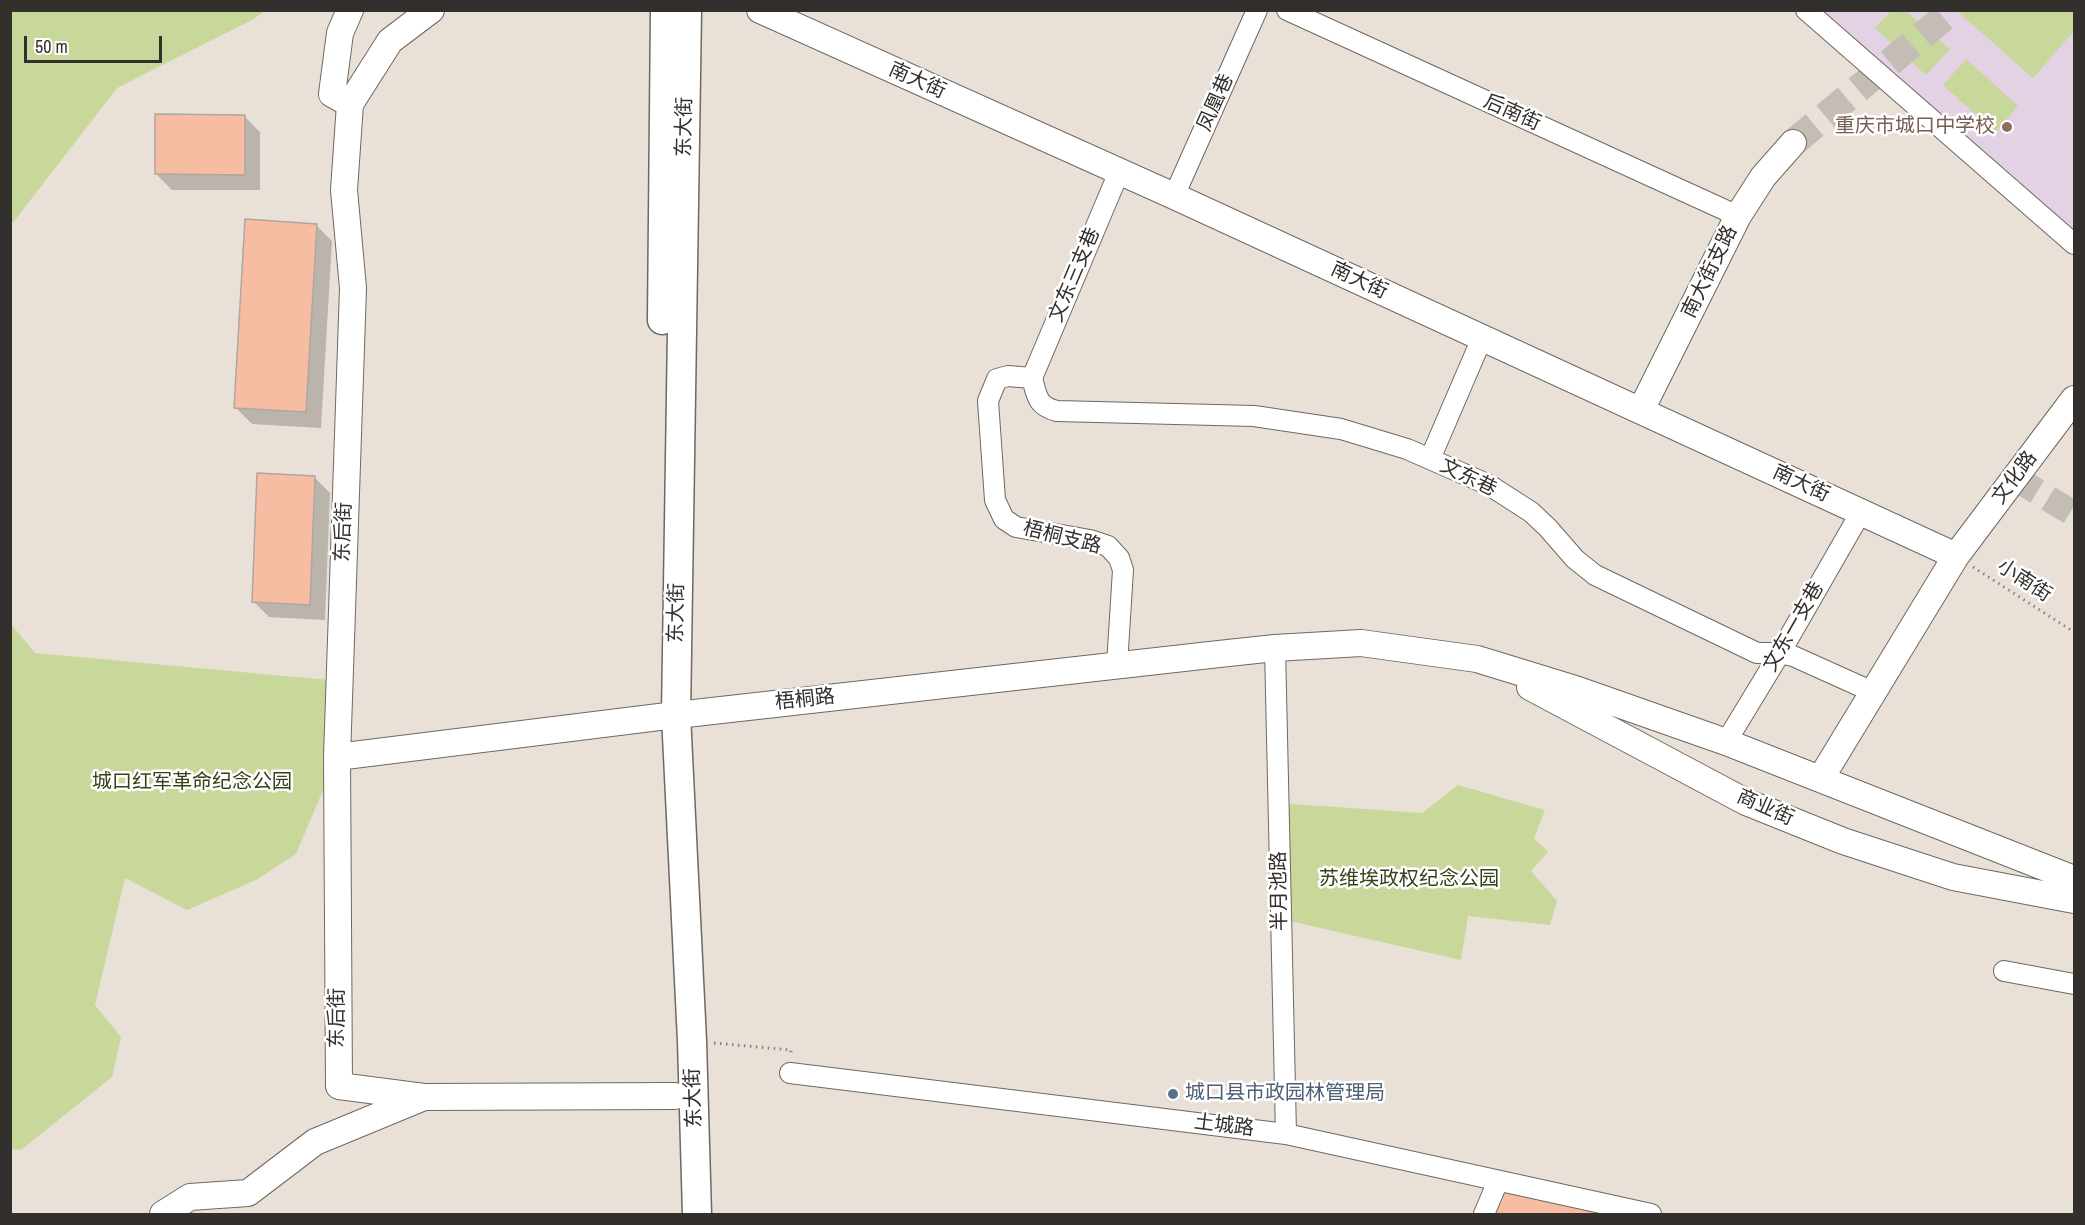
<!DOCTYPE html>
<html>
<head>
<meta charset="utf-8">
<style>
  body { margin:0 }
  #map { position:relative; width:2085px; height:1225px; overflow:hidden; background:#e9e1d8; font-family:"Archivo Narrow",sans-serif }
  canvas { display:block }
  .frame { position:absolute; inset:0; border:12px solid #322f2c; pointer-events:none }
  .scale { position:absolute; left:24px; top:36px; width:138px; height:27px; box-sizing:border-box; border:3px solid #322f2c; border-top:0; padding-left:8px; font-size:18px; line-height:21px; white-space:nowrap; color:#322f2c; -webkit-text-stroke:4px #fff; paint-order:stroke }
</style>
</head>
<body>
<div id="map">
<canvas width="2085" height="1225"></canvas>
<div class="frame"></div>
<div class="scale">50 m</div>
</div>
<script>
const ctx = document.querySelector('canvas').getContext('2d');
ctx.lineJoin = 'round';
function paint(path, color) { ctx.fillStyle = color; ctx.fill(path, 'evenodd'); }
function trace(path, color, width, dash) { ctx.strokeStyle = color; ctx.lineWidth = width; ctx.lineCap = dash ? 'butt' : 'round'; ctx.setLineDash(dash || []); ctx.stroke(path); }
function write(font, color, halo, rows, align = 'center') {
  ctx.font = font + ' "Archivo Narrow","Noto Sans SC",sans-serif'; ctx.lineWidth = 5; ctx.setLineDash([]); ctx.textBaseline = 'middle'; ctx.strokeStyle = halo; ctx.fillStyle = color; for (const [text, x, y, turn = 0] of rows) {
    ctx.save(); ctx.translate(x, y); ctx.rotate((+turn || 0) * Math.PI / 180); ctx.textAlign = isNaN(turn) ? turn : align; if (halo) ctx.strokeText(text, 0, 0); ctx.fillText(text, 0, 0); ctx.restore();
  }
}
paint(new Path2D(`
  M1806,11h268v233z`), '#e3d2e3');
paint(new Path2D(`
  M11,10h254v1l-13,9 -135,68 -102,132 -4,4z
  M1891,11h15l44,38 -24,26 -51,-47z
  M1957,11h117v20l-41,47z
  M1966,59l52,47 -23,26 -52,-47z
  M11,624l24,29 304,28 -2,76 -41,97 -40,26 -69,30 -62,-32 -30,127 26,32 -9,40 -91,73 -10,-1z
  M1458,785l87,25 -11,28 14,14 -17,19 26,30 -7,24 -82,-9 -7,44 -180,-41 -3,-116 144,10z`), '#c8d79a');
paint(new Path2D(`
  M244,116l16,16v58h-88l-16,-16z
  M316,225l16,16 -11,187 -69,-4 -16,-16z
  M314,477l16,16 -5,127 -56,-3 -16,-16z
  M1499,1182l145,32h-158z`), '#0003');
const building = new Path2D(`
  M155,114l90,1v60l-90,-1z
  M245,219l72,5 -11,188 -72,-4z
  M257,473l58,3 -5,129 -58,-3z
  M1498,1181l153,33h-167z`);
paint(building, '#f6bda3');
trace(building, '#b0a5a0', 1.5);
trace(new Path2D(`
  M2015,478l59,36`), '#c4bdb6', 26, [26, 13]);
trace(new Path2D(`
  M1793,143l160,-133`), '#c4bdb6', 28, [28, 14]);
const minor = new Path2D(`
  M1287,10l451,206
  M1806,10l268,234
  M1174,196l83,-186
  M1032,378c5,18 5,28 25,33l197,5 87,13 66,20 82,36 42,27 17,16 27,31 20,16 162,78h23l13,3 80,36
  M1032,378l-24,-2 -11,3 -9,22 7,99 9,19 12,8 74,13 18,6 11,12 4,12 -6,95
  M1032,378l87,-206
  M1430,459l52,-121
  M1275,648l11,486
  M1726,742l54,-89 81,-141
  M2004,971l70,13
  M790,1073l496,61 365,80
  M1484,1214l14,-33`);
const tertiary = new Path2D(`
  M350,10l-10,23 -8,61 18,10
  M760,10l414,186 782,360
  M1641,410l97,-194 25,-39 30,-34
  M1530,687l216,115 97,39 110,36 121,23
  M337,757l322,-40 560,-63 56,-6 86,-5 116,16 101,31 148,52 348,137
  M1821,778l135,-222 118,-157
  M424,1097l-85,-11 -2,-329 16,-469 -9,-98 6,-86 40,-63 41,-31
  M163,1214l27,-17 58,-4 67,-51 109,-45 251,-1`);
const secondary = new Path2D(`
  M687,10l-11,705 16,326 5,173
  M662,320l3,-310`);
trace(minor, '#6f6860', 22);
trace(tertiary, '#6f6860', 28);
trace(secondary, '#6f6860', 31);
trace(new Path2D(`
  M1973,567l101,65
  M714,1043l77,7v6`), '#87827c', 3, [1.5, 4.5]);
trace(minor, '#fff', 20);
trace(tertiary, '#fff', 26);
trace(secondary, '#fff', 28);
for (const [x, y, r, color] of [
  [2007,127,6,"#8d6e63"],
  [1173,1094,6,"#5c6f8a"]
]) { const dot = new Path2D(); dot.arc(x, y, r, 0, 2 * Math.PI); ctx.fillStyle = color; ctx.fill(dot); trace(dot, '#fff', 2); }
write('20px', '#322f2c', '#fff', [
  ["南大街",917,81,24],
  ["凤凰巷",1216,103,-66],
  ["后南街",1512,113,24],
  ["东大街",685,127,-89],
  ["南大街支路",1710,272,-64],
  ["文东三支巷",1075,275,-67],
  ["南大街",1359,281,25],
  ["文东巷",1468,478,26],
  ["文化路",2015,478,-53],
  ["南大街",1801,484,25],
  ["东后街",344,532,-88],
  ["梧桐支路",1062,538,14],
  ["小南街",2024,581,33],
  ["东大街",677,613,-89],
  ["文东一支巷",1794,627,-60],
  ["梧桐路",805,700,-6],
  ["商业街",1765,808,24],
  ["半月池路",1280,891,-91],
  ["东后街",338,1018,-90],
  ["东大街",694,1098,-92],
  ["土城路",1224,1126,7]
]);
write('20px', '#785e54', '#fff', [
  ["重庆市城口中学校",1995,127]
], 'right');
write('20px', '#384018', '#fff', [
  ["城口红军革命纪念公园",192,783],
  ["苏维埃政权纪念公园",1409,880]
]);
write('20px', '#4e5e75', '#fff', [
  ["城口县市政园林管理局",1185,1094]
], 'left');
</script>
</body>
</html>
